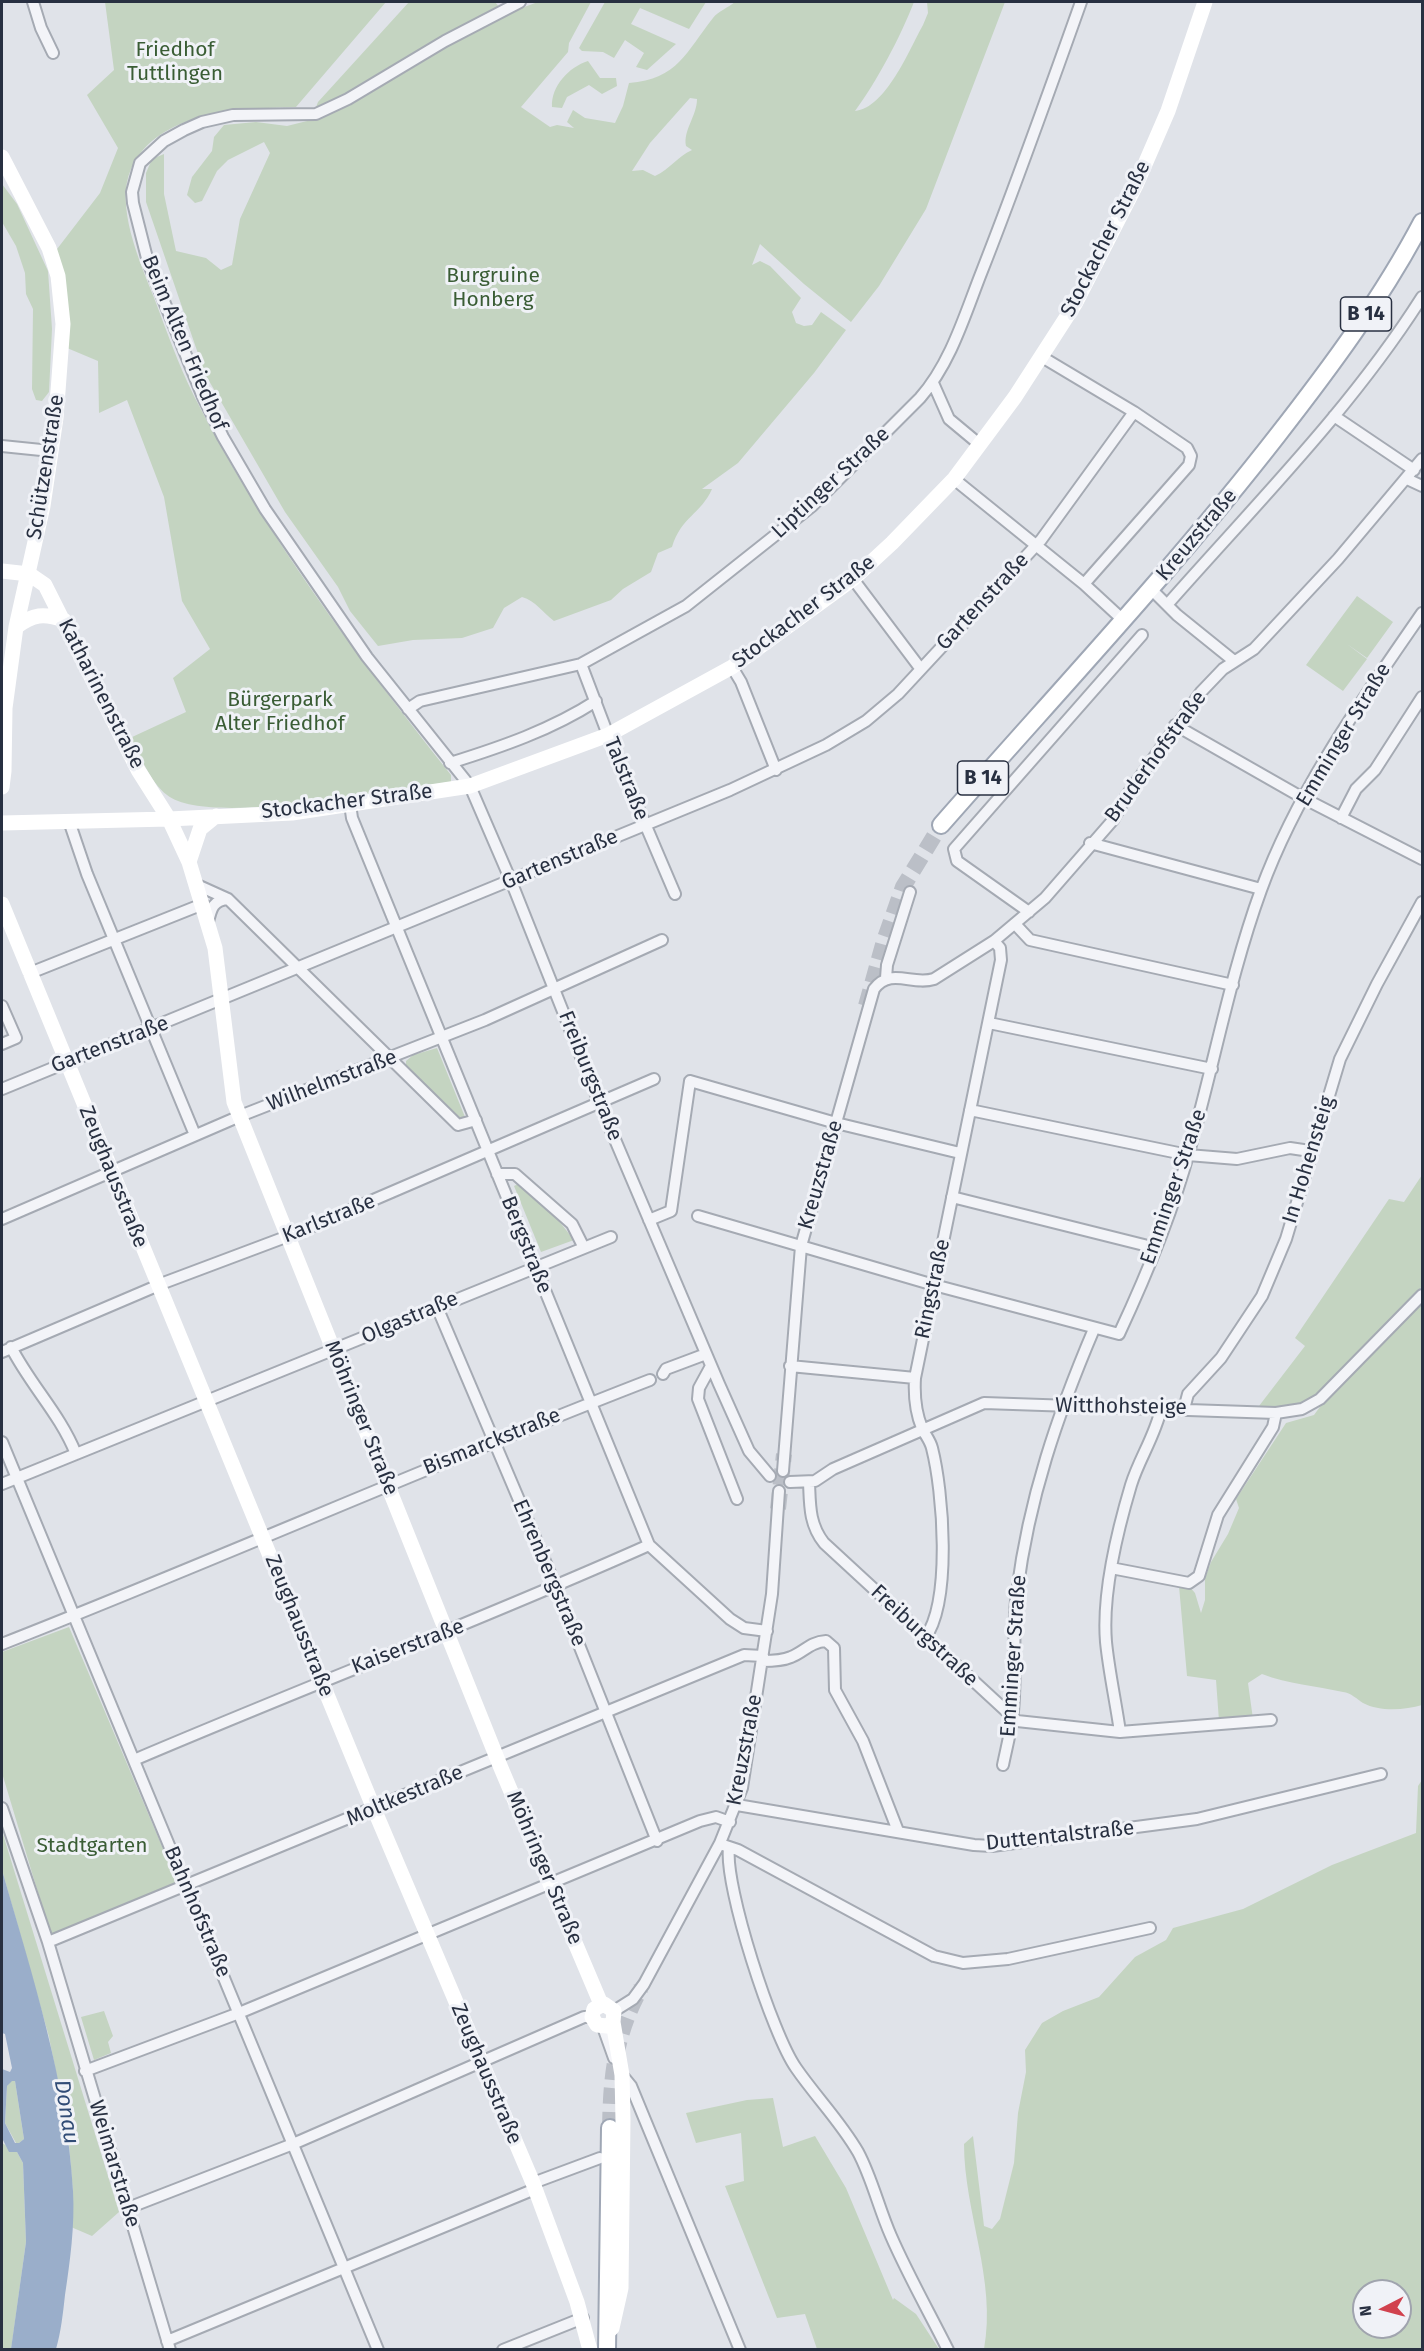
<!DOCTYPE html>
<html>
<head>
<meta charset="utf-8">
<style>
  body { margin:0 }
  #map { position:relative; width:1424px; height:2351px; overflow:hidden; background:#e0e3e9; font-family:"Fira Sans",sans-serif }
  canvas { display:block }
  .frame { position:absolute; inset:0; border:3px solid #283041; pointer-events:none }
  .north { position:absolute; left:1352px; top:2279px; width:60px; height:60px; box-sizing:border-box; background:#f0f2f7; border:2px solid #a0a4ae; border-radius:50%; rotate:264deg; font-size:16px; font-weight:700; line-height:24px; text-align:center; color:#283041 }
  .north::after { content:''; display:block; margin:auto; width:21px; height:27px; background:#d1424e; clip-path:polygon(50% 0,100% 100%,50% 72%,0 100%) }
</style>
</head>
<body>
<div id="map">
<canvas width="1424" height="2351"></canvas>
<div class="frame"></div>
<div class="north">N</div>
</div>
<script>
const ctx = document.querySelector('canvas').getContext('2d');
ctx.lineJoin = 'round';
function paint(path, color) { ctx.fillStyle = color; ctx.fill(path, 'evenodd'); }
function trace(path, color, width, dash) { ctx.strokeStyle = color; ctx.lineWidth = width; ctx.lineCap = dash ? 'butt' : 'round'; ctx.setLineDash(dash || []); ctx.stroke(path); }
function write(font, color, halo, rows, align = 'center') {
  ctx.font = font + ' "Fira Sans",sans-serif'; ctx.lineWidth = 6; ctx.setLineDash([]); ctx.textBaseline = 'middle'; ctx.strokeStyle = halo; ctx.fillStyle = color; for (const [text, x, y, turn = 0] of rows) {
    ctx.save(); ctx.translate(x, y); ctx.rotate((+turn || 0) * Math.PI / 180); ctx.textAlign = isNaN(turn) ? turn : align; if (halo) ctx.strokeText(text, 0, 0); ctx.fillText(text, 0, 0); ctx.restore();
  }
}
paint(new Path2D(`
  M105,2h281l-90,105c-55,2 -138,3 -165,62 -16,36 8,91 22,126 13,34 25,69 41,101 69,136 162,259 257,379v7c-56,6 -242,46 -284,13 -17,-13 -26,-39 -37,-57l56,-26 -13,-34 37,-29 -28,-48 -18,-104 -37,-97 -28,13 -1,-52 -31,-13 -13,-95 46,-60 18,-45 -31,-53 27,-25z
  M409,2h86l10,12 33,-12h53l-22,41 -1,9 -47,55 29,20 7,-2 17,3 -7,-6 6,-12 12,8 30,5 8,-17 6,-23c49,-4 57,-31 84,-65 5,-7 15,-10 22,-16h179c-14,36 -37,79 -59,109 31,-3 54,-61 68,-86l5,-12 -1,-11h78l-79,207 -47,77 -28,36 -47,-38 -44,-40 -8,21 8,-4 10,5 31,32 -9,14 4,11 8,3 8,-1 9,-13 25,18 -32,43 -76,90 -36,26h10c-11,25 -31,28 -40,58l-14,6 -7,19 -28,17 -12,11 -57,21c-12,-9 -18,-20 -32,-24l-18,11 -11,20 -31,10 -49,2 -35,6 -28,-35 -12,-24 -53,-75 -80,-138 -59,-172v-29l6,-14 12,-5v40l12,57 30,7 15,12 11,-5 8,-46 30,-66 -6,-11 -36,18 -11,11 -15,30 -7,2 -8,-8 5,-18 20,-26 2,-14 10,-12 32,-3 31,4 24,-6 7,-18zM690,98l7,1c0,17 -14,31 -11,47l6,4c-15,7 -22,19 -37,26l-12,-6 -11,1 18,-28z
  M605,2h101l-17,27 -49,-21 -9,16 45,20 -29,26 -11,-3 8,-14 -19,-13 -11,18 -11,-6 -21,-1 -3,-3z
  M588,61l12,17h16l1,8 -15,8 -13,-9 -22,12 -5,11 -10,-1c-1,-21 17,-40 36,-46z
  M2,184l15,20 31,67 4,58 -3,63 -7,9 -6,-1 -4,-11 1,-80 -7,-15 -1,-21 -9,-27 -14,-24z
  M1357,596l36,26 -26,36 -20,-14 20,15 -24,32 -37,-26z
  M437,1048l28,69 -4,2 -55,-52v-6l7,-6z
  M1422,1175v111l-3,4 3,3v412c-17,5 -42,7 -59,-2 -6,-4 -12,-10 -20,-11 -27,-6 -55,-8 -81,-18l-14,9 5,36 -34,2 -3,-41 -29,-4 -8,-90 9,-1 7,8 6,20 4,-13v-22l6,-16 17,-28 11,-26 -3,-9 50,-76 28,-8 8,-11 -2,-13c-19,17 -37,17 -61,15l46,-60 -10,-8 94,-139 15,3z
  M518,1184l37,32 19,24 -33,12 -27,-66z
  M69,1627l109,257 -127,52 -49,-163v-121z
  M1422,1780v569h-438c13,-68 -20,-137 -20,-205l9,-8 11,90 8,3 8,-10 14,-56 4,-50 8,-41 -1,-22 17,-27 21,-12 36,-14 36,-40 31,-17 7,-12 70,-19 89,-44 84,-32 2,-47zM1364,2291h36v36h-36z
  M2,1831l117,381 -27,24 -21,-9 2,-35 -5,-59 -19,-96 -47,-167z
  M104,2011l9,25 -5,6 3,11 -17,7 -13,-43z
  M11,2081h4l9,58 -5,4h-3l-11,-20 2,-37z
  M773,2098l10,49 32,-11 31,52 47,112 1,-2 22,16 23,35h-122l-12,-35 -28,4 -52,-132 19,-5 -3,-48 -45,10 -10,-30 61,-13z
  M2,2138v5l15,9 6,11 3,79 -15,108 -9,-1z`), '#c4d4c1');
paint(new Path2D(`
  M2,1870c30,105 65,211 71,321 2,34 -3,71 -8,104 -2,18 -4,37 -9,54h-45l15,-107 -3,-79 -6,-11h-8l-7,-14v-69l8,3 2,-4 -7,-34 -3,-1zM12,2081h3l9,58 -5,4h-4l-10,-20 2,-37z`), '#9aaeca');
trace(new Path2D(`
  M866,1006l18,-65 19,-54 38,-62
  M778,1509l6,-55
  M610,2128c1,-53 5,-93 31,-140`), '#bbbfc7', 16, [16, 8]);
const street = new Path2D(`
  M33,2l8,26 12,25
  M520,2l-75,39 -97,58 -32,15 -83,1 -31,7 -18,8 -20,11 -24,22 -8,29 1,11 15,59 55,135 20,40 42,72 102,148 103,129 41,95 88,221 120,282 30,67 21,25
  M1042,357l92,55 53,36 4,8 -2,9 -105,119
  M933,383l16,36 30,25
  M1334,416l80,54
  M2,446l49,5
  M954,479l130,105 39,36
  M1407,479l15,7
  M853,579l67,89
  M1151,589l26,26 57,46
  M1167,605c88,-100 184,-196 255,-308
  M581,664l27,71
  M732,667l9,15 35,88
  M408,709l12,-8 161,-37 105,-58 126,-100 108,-108c31,-35 45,-84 62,-127 35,-89 67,-179 99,-269
  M1175,725l128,73 119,61
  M614,751l61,143
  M450,763c51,-16 101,-33 146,-62
  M350,804l2,14 297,727 81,74 14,9 23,3
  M1341,818l15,-29 19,-19 47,-73
  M69,821l18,53 108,261
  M1090,843l171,46
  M197,885l31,14 230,226 18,-5
  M1029,912l-72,-51 -3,-12 188,-214
  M208,922c3,-13 5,-22 20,-23
  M1015,924l15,16 203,45
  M30,973l173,-69
  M886,978l1,-13 23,-73
  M2,1006l14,32 -14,6
  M989,1023l223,46
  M2,1089l728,-299 96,-45 40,-24 32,-27 143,-154 93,-128
  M970,1110l218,45 49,4 53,-11 20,3
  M497,1174h18l57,50 11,22
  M952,1197l204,51
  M698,1216l236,69 185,49c27,-58 53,-120 70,-182 25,-87 41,-177 72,-262 37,-101 101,-190 161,-277
  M2,1219l238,-103 245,-96 177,-80
  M649,1220l22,-9 19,-130 146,42 124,30
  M437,1307l119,280 101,254
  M11,1347c20,39 49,67 65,107
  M2,1352l164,-70 133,-50 355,-153
  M711,1366l-12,22 -1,11 39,100
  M790,1366l125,12
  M663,1374l3,-5 40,-15
  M1184,1409l4,-15 33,-36 41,-62 24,-57 54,-180 37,-75 45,-82
  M2,1442l376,908
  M783,1471l18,-225 73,-257c17,-22 38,-3 60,-10l60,-38 51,-43 68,-78 14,-25 74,-103 22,-23 31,-20 84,-90 84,-100
  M790,1482l25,-1 18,-12 151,-66 292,10 26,-4 18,-10 102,-104
  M809,1482c1,23 0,42 15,61l193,178 103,11 151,-12
  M2,1484l609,-247
  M1111,1568l78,15 10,-7 19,-61 55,-88 3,-14
  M925,1638c27,-37 18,-147 7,-190 -2,-8 -7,-13 -10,-20 -7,-17 -8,-33 -7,-50l86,-418 -1,-12 -6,-7
  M2,1644c217,-85 430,-180 648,-264
  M762,1661c9,0 20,0 29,-4 13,-5 19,-15 35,-16l8,7 1,42 28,51 35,90
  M1120,1732c-4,-29 -11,-60 -14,-90 -4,-48 11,-110 25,-157 8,-26 24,-49 30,-76
  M134,1760c171,-73 345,-139 515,-215
  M1003,1765c3,-15 7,-30 9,-45 6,-42 -1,-86 5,-128 12,-94 40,-176 77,-263
  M737,1805l237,40 18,1 205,-27 184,-45
  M2,1808l46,134 122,408
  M723,1845l15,5 196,106 29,7 45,-4 142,-31
  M729,1848c-5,38 44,188 67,220 20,29 44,53 62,84 14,26 21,57 33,84 17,39 38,76 57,114
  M48,1942l696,-287 19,1
  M614,2011l19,-12 11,-15 76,-141 22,-55 30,-194 7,-103
  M603,2027l11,31
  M85,2071l154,-58 461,-192 16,-4 14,5
  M622,2075l9,11 109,264
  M533,2183l67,-25
  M128,2208l165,-64 291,-127h8
  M167,2341l368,-152
  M503,2350l80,-32`);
const primary = new Path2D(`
  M941,825c113,-129 231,-254 336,-389 53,-68 105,-138 145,-214
  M607,2350l3,-222`);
trace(street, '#a5aab3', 14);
trace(primary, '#9fa7b5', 20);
trace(street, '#f3f4f8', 10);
trace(new Path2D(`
  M2,157l47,91 9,28 5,48 -7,94 -13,88 -27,121 -11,81 -1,63 -2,16
  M2,571l27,3 16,11 93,185 31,49 20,43 26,86 19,154 267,666 100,236
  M16,627c17,-13 28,-14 48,-7
  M608,735l6,16
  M2,823l167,-4 123,-6 178,-27 138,-51 124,-68 121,-88 39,-36 62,-64 61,-82 60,-93 61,-119 32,-74 37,-109
  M189,862l11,-33 16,-13
  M2,904l372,905 159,374 44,119 13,48
  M609,2331l3,-3 9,-40 2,-168 -1,-45 -9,-53 1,-11 -10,-7 -10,5 -2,8 5,8 10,1 6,-4`), '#fff', 15);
trace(primary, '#fff', 16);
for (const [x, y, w] of [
  [1366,314,51],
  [983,778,51]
]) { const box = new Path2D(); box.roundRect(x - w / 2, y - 17, w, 34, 4.5); ctx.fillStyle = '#f0f2f7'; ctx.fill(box); trace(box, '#283041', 1.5); }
write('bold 20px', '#283041', null, [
  ["B 14",1366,314],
  ["B 14",983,778]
]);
write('21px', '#3a5d35', '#f0f2f7', [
  ["Friedhof",175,50],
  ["Tuttlingen",175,74],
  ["Burgruine",493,276],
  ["Honberg",493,300],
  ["Bürgerpark",280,700],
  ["Alter Friedhof",280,724],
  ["Stadtgarten",92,1846]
]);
write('21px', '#283041', '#f0f2f7', [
  ["Stockacher Straße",1106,239,-63],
  ["Beim Alten Friedhof",184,343,67],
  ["Schützenstraße",46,467,-81],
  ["Liptinger Straße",831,483,-43],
  ["Kreuzstraße",1197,535,-50],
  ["Gartenstraße",983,602,-47],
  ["Stockacher Straße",804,612,-37],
  ["Katharinenstraße",101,694,63],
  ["Emminger Straße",1344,735,-59],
  ["Bruderhofstraße",1156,757,-54],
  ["Talstraße",626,779,68],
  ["Stockacher Straße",347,802,-7],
  ["Gartenstraße",560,860,-23],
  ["Gartenstraße",110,1045,-21],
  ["Freiburgstraße",590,1076,68],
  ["Wilhelmstraße",332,1081,-21],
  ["In Hohensteig",1309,1160,-73],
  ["Kreuzstraße",821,1175,-74],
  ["Zeughausstraße",113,1177,68],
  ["Emminger Straße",1174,1187,-71],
  ["Karlstraße",329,1219,-22],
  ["Bergstraße",526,1245,68],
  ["Ringstraße",933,1289,-78],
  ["Olgastraße",410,1318,-23],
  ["Witthohsteige",1121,1407,1],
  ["Möhringer Straße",361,1418,68],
  ["Bismarckstraße",492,1442,-22],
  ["Ehrenbergstraße",549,1573,67],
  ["Zeughausstraße",299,1626,68],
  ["Freiburgstraße",924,1636,43],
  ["Kaiserstraße",408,1647,-21],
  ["Emminger Straße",1014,1656,-86],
  ["Kreuzstraße",745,1750,-79],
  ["Moltkestraße",405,1796,-23],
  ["Duttentalstraße",1060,1836,-6],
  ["Möhringer Straße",544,1868,67],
  ["Bahnhofstraße",197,1912,67],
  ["Zeughausstraße",486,2074,67],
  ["Weimarstraße",114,2164,73]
]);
write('italic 22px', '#314c76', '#f0f2f7', [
  ["Donau",66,2112,81]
]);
</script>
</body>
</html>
